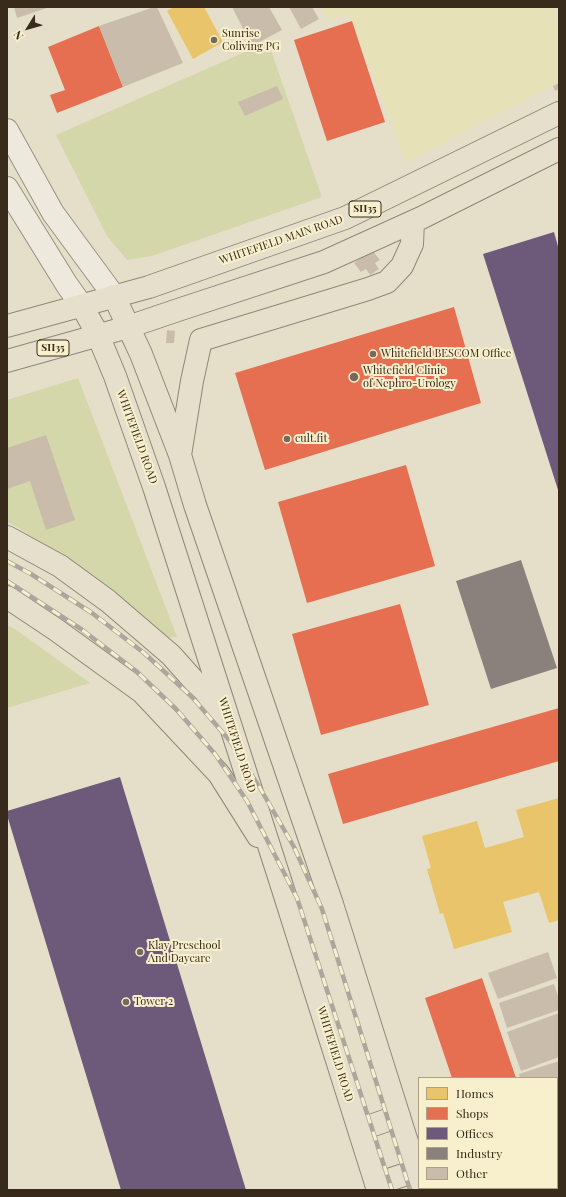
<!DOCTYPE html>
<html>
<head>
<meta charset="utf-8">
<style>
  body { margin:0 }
  #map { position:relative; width:566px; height:1197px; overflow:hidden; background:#e5dfc9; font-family:"Playfair Display",serif }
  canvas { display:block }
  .frame { position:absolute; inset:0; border:8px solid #392b1b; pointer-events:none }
  .legend { position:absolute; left:418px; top:1077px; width:140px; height:112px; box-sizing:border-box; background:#f8efcd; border:1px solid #aca186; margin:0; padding:5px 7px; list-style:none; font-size:12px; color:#392b1b }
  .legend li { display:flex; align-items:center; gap:8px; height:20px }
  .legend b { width:20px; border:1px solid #aca186 }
  .north { position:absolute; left:8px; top:8px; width:40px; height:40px; -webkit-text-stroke:3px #f8efcd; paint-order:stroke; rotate:233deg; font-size:11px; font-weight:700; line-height:16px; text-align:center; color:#392b1b }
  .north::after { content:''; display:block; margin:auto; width:14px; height:18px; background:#392b1b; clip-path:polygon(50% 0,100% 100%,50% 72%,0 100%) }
</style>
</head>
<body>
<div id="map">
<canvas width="566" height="1197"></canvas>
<div class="frame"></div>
<ul class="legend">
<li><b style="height:11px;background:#e9c46a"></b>Homes</li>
<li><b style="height:11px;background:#e76f51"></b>Shops</li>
<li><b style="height:11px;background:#6d597a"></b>Offices</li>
<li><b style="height:11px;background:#8a817c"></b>Industry</li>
<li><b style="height:11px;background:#c9bcaa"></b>Other</li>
</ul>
<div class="north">N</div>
</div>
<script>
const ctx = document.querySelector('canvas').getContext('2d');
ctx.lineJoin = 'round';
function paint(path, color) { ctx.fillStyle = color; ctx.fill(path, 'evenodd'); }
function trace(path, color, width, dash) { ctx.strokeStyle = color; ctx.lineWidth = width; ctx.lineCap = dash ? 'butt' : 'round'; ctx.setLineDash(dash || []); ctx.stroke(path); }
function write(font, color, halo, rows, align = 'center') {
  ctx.font = font + ' "Playfair Display",serif'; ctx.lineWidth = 4; ctx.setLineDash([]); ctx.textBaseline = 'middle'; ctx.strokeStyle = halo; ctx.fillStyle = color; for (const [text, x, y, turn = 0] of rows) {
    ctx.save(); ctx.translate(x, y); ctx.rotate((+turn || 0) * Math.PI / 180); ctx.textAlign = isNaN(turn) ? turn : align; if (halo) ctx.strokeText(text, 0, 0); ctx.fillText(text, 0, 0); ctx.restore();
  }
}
paint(new Path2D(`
  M321,7h230l8,16v59l-154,81 -13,-41 -43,-106 -21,3z`), '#e7e1b8');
paint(new Path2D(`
  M268,42l54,155 -170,59 -25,4 -20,-24 -51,-101z
  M78,378l99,259 -12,1 -83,-66 -65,-45 -10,-5v-122z
  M7,625l8,4 75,54 -83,25z`), '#d3d7aa');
paint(new Path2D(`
  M174,7h30l19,35 -30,17 -26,-48z
  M559,798v122l-10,3 -10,-31 -36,10 9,30 -58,17 -11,-36 -3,1 -13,-45 4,-1 -9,-32 55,-15 8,27 39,-11 -8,-27z`), '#e9c46a');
paint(new Path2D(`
  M352,21l33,101 -58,19 -33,-101z
  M99,26l24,61 -66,26 -7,-18 15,-5 -17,-43z
  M454,307l27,96 -216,67 -30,-97z
  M406,465l29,101 -128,37 -29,-101z
  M400,604l29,101 -108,30 -29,-101z
  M559,708v53l-216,63 -15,-50z
  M482,978l34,100h-64l-27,-80z`), '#e76f51');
paint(new Path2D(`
  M554,232l5,18v243l-76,-239z
  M120,777l126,413h-125l-114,-375v-4z`), '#6d597a');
paint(new Path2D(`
  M521,560l36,108 -66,21 -35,-108z`), '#8a817c');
paint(new Path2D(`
  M14,7h36l-33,11z
  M154,7h3l26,56 -60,24 -24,-61z
  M232,7h37l13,23 -30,16z
  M289,7h23l7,12 -18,10z
  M559,83v6l-4,2 -2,-5z
  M277,86l6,13 -38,17 -7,-14z
  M372,250l8,10 -5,3 4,6 -9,6 -4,-6 -5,3 -7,-9z
  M167,330l8,1 -1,12h-8z
  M46,435l29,85 -29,10 -16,-49 -23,8v-41z
  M548,952l9,26 -59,21 -10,-26z
  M554,984l5,15v11l-52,18 -8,-25z
  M559,1013v44l-38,14 -14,-39z
  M559,1061v43l-2,1v-27h-37l-1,-4z
  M559,1107v46h-2v-45z
  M559,1155v35h-90l-1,-2h89v-32z`), '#c9bcaa');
const secondary = new Path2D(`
  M7,130l46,83 61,83
  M7,188l60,97 15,21`);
const primary = new Path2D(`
  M114,296l27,58 39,101 15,50 137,399 87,276
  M82,306l16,29 17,41 39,111 127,396 97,307
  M7,326l142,-39 196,-69 214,-105
  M7,361l121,-34 50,-17 146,-48 97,-44 138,-69
  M180,455l12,-74 9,-41 167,-51 19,-7 15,-16 10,-22 1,-22
  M7,537l53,29 48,35 63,54 25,28 9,8 15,23
  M7,597l48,32 87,63 77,82 39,62
  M359,1130l40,-14
  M376,1184l40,-13`);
trace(secondary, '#999283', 24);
trace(primary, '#8f887a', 24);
trace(secondary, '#ede9dc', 22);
trace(primary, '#e5dfcc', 22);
const rail = new Path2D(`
  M7,561l24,13 61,39 52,40 48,44 38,44 30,47 34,59 28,62 88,281
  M7,581l74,48 55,42 40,38 39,45 32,47 50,97 95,292`);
trace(rail, '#aca79c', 4.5);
trace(rail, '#f8efcd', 3, [9]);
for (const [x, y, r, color] of [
  [214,40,4,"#756a58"],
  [373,354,4,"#756a58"],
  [354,377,5,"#756a58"],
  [287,439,4,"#756a58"],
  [140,952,4,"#756a58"],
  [126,1002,4,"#756a58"]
]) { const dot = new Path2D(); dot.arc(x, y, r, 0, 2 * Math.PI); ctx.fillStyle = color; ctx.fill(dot); trace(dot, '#f8efcd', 1.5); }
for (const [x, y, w] of [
  [365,209,32],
  [53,348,32]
]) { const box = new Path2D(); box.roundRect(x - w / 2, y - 8, w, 16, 3); ctx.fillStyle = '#f8efcd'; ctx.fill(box); trace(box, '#392b1b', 1); }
write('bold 10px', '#392b1b', null, [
  ["SH35",365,209],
  ["SH35",53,348]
]);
write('11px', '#392b1b', '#f8efcd', [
  ["Sunrise",222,34],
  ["Coliving PG",222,47],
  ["Whitefield BESCOM Office",381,354],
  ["Whitefield Clinic",363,371],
  ["of Nephro-Urology",363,384],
  ["cult.fit",295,439],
  ["Klay Preschool",148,946],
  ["And Daycare",148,959],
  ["Tower 2",134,1002]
], 'left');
write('11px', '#392b1b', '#f8efcd', [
  ["WHITEFIELD MAIN ROAD",281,240,-19],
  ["WHITEFIELD ROAD",137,437,70],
  ["WHITEFIELD ROAD",237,745,72],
  ["WHITEFIELD ROAD",335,1054,73]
]);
</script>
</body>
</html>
